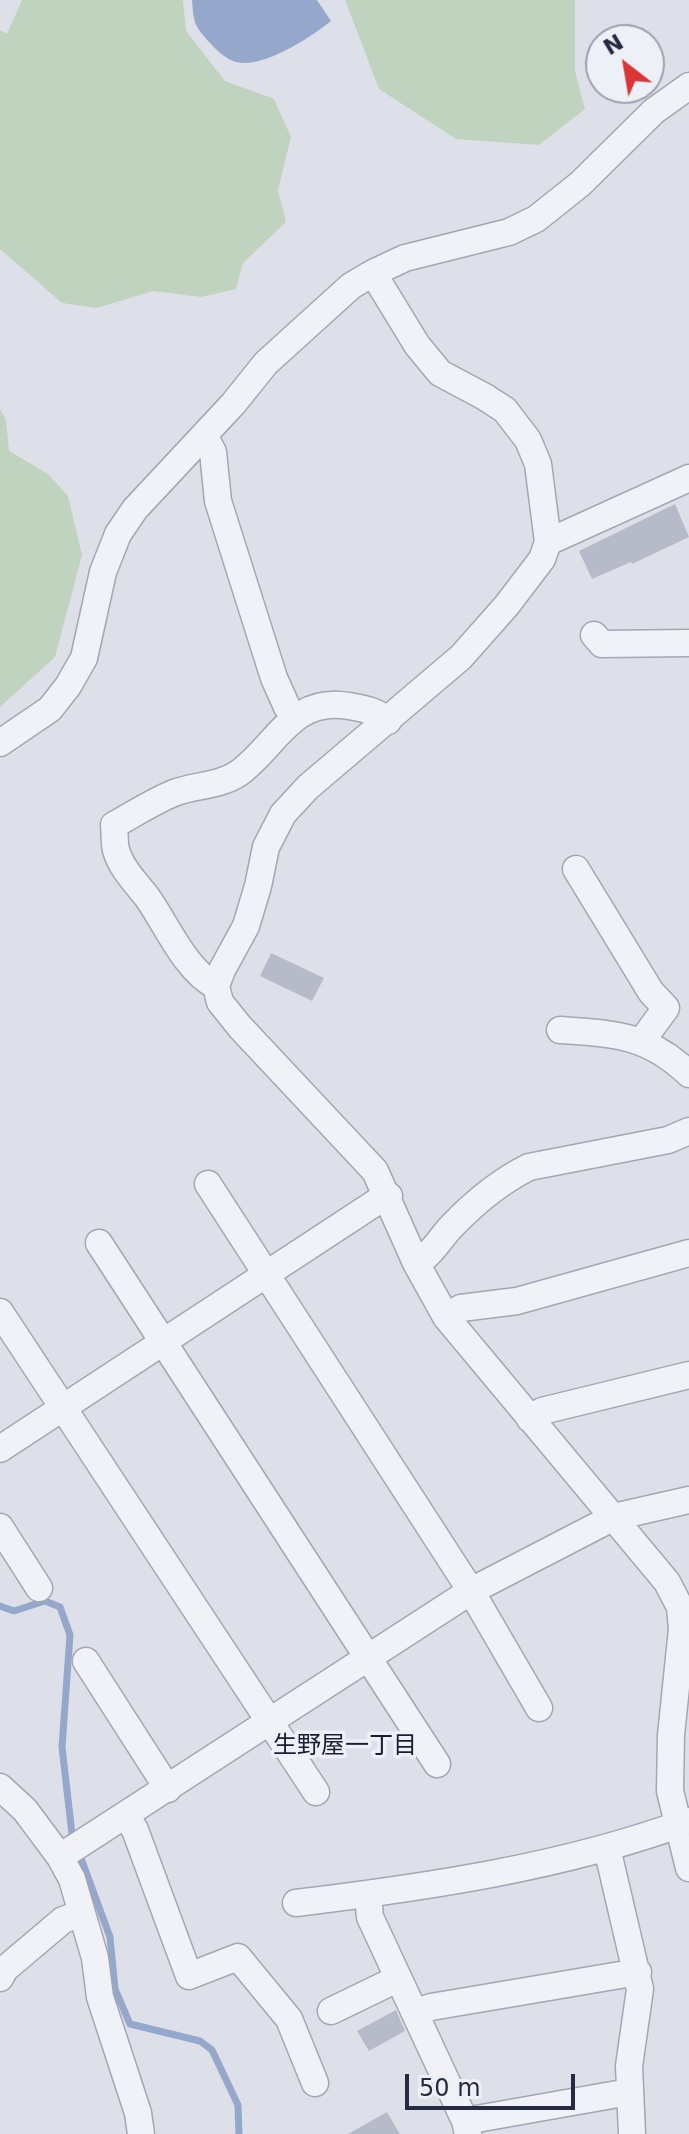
<!DOCTYPE html>
<html>
<head>
<meta charset="utf-8">
<style>
  body { margin:0 }
  #map { position:relative; width:689px; height:2134px; overflow:hidden; background:#dee0e9; font-family:"DejaVu Sans",sans-serif }
  canvas { display:block }
  .north { position:absolute; left:585px; top:24px; width:80px; height:80px; box-sizing:border-box; background:#edf0f6; border:2px solid #9da1ae; border-radius:50%; rotate:329deg; font-size:22px; font-weight:700; line-height:32px; text-align:center; color:#252b41 }
  .north::after { content:''; display:block; margin:auto; width:28px; height:36px; background:#da3636; clip-path:polygon(50% 0,100% 100%,50% 72%,0 100%) }
  .scale { position:absolute; left:405px; top:2074px; width:170px; height:36px; box-sizing:border-box; border:4px solid #252b41; border-top:0; padding-left:10px; font-size:24px; line-height:28px; white-space:nowrap; color:#252b41; -webkit-text-stroke:6px #edf0f6; paint-order:stroke }
</style>
</head>
<body>
<div id="map">
<canvas width="689" height="2134"></canvas>
<div class="north">N</div>
<div class="scale">50 m</div>
</div>
<script>
const ctx = document.querySelector('canvas').getContext('2d');
ctx.lineJoin = 'round';
function paint(path, color) { ctx.fillStyle = color; ctx.fill(path, 'evenodd'); }
function trace(path, color, width, dash) { ctx.strokeStyle = color; ctx.lineWidth = width; ctx.lineCap = dash ? 'butt' : 'round'; ctx.setLineDash(dash || []); ctx.stroke(path); }
function write(font, color, halo, rows, align = 'center') {
  ctx.font = font + ' "DejaVu Sans","Noto Sans JP",sans-serif'; ctx.lineWidth = 7; ctx.setLineDash([]); ctx.textBaseline = 'middle'; ctx.strokeStyle = halo; ctx.fillStyle = color; for (const [text, x, y, turn = 0] of rows) {
    ctx.save(); ctx.translate(x, y); ctx.rotate((+turn || 0) * Math.PI / 180); ctx.textAlign = isNaN(turn) ? turn : align; if (halo) ctx.strokeText(text, 0, 0); ctx.fillText(text, 0, 0); ctx.restore();
  }
}
paint(new Path2D(`
  M22,0h161l3,31 39,50 49,18 17,38 -13,53 8,32 -43,41 -7,26 -35,8 -48,-6 -56,17 -35,-5 -62,-54v-219l7,4z
  M345,0h230v71l10,38 -46,36 -83,-6 -77,-50z
  M0,409l6,11 3,31 39,23 20,22 14,59 -27,102 -55,50z`), '#c0d3be');
paint(new Path2D(`
  M192,0h125l14,21c-20,16 -68,48 -95,41 -10,-3 -19,-11 -25,-18 -17,-19 -17,-19 -19,-44z`), '#95a8cc');
trace(new Path2D(`
  M0,1606l14,5 31,-10 15,6 10,28 -8,112 10,87
  M82,1861l28,76 5,52 15,35 70,17 12,9 26,55 1,29`), '#95a8cc', 7);
paint(new Path2D(`
  M675,504l14,33 -57,27 -1,-2 -39,17 -13,-28z
  M271,953l53,25 -12,23 -52,-25z
  M396,2010l9,21 -36,20 -12,-20z
  M387,2112l13,22h-52z`), '#b7bbc9');
const street = new Path2D(`
  M373,273l44,72 23,28 45,24 20,13 23,30 10,24 10,78 -6,17 -35,46 -46,52 -153,130 -25,27 -17,33 -8,39 -12,40 -24,44 -6,16 4,16 20,25 135,144 41,92 30,54 221,265 13,25 2,22 -11,106 -1,56 19,77
  M204,435l9,17 5,49 56,177 13,29 8,10
  M548,542l141,-64
  M594,635l8,9 87,-1
  M0,743l50,-34 18,-23 16,-28 19,-86 15,-38 17,-25 98,-105 33,-41 85,-77 22,-13 32,-15 104,-26 27,-13 44,-35 74,-73 35,-25
  M576,869l75,123 15,16 -25,34
  M216,986c-31,-16 -49,-61 -69,-89 -11,-14 -26,-29 -31,-47 -2,-8 -1,-17 -2,-25 20,-11 40,-24 60,-32 21,-8 46,-7 65,-20 38,-28 53,-77 110,-67 16,3 26,4 39,15
  M560,1030c55,4 87,4 129,44
  M208,1184l263,407 68,117
  M99,1243l338,521
  M416,1263c16,-8 24,-25 36,-37 22,-23 49,-45 77,-59l139,-27 21,-9
  M0,1312l316,480
  M446,1317l15,-9 56,-7 172,-48
  M530,1419l12,-8 147,-36
  M0,1449l381,-250 8,-3
  M0,1527l39,61
  M86,1661l82,128
  M0,1787l25,23 35,47 12,22 23,79 5,39 38,116 3,21
  M126,1815l9,15 54,146 49,-19 51,62 26,64
  M607,1848l33,141 -11,77 3,68
  M60,1857l411,-266 143,-74 75,-17
  M368,1895l2,22 95,204 3,13
  M296,1903c132,-16 268,-36 393,-82
  M0,1978l5,-9 58,-49 19,-7
  M331,2011l66,-32
  M415,2013l16,-6 207,-35
  M465,2121l164,-29`);
trace(street, '#a3a6b3', 29);
trace(street, '#f1f2f7', 26);
write('24px', '#181d31', '#edf0f6', [
  ["生野屋一丁目",345,1747]
]);
</script>
</body>
</html>
